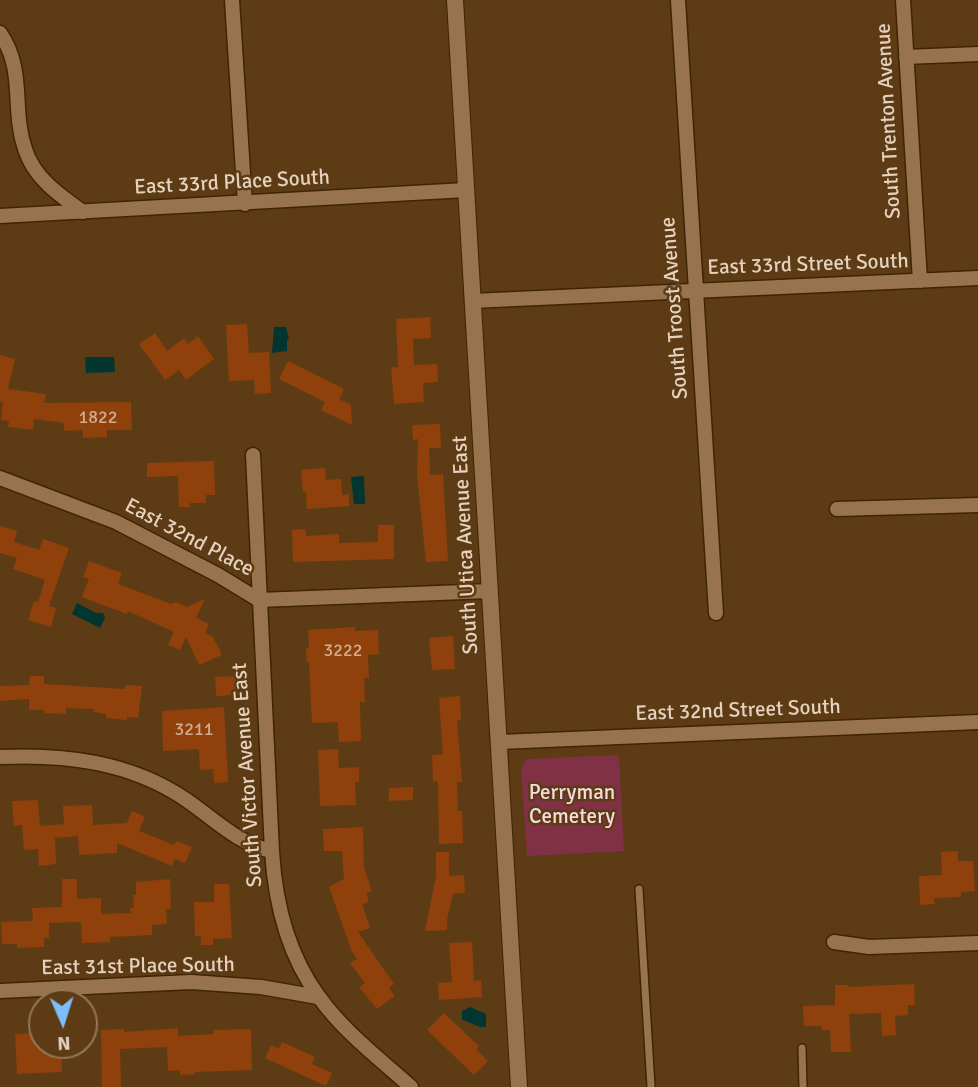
<!DOCTYPE html>
<html>
<head>
<meta charset="utf-8">
<style>
  body { margin:0 }
  #map { position:relative; width:978px; height:1087px; overflow:hidden; background:#5d3c15; font-family:Signika,sans-serif }
  canvas { display:block }
  .north { position:absolute; left:28px; top:989px; width:70px; height:70px; box-sizing:border-box; background:#5d3c15; border:2px solid #937858; border-radius:50%; rotate:177deg; font-size:19px; font-weight:700; line-height:28px; text-align:center; color:#e5d1bd }
  .north::after { content:''; display:block; margin:auto; width:24px; height:32px; background:#7dbef9; clip-path:polygon(50% 0,100% 100%,50% 72%,0 100%) }
</style>
</head>
<body>
<div id="map">
<canvas width="978" height="1087"></canvas>
<div class="north">N</div>
</div>
<script>
const ctx = document.querySelector('canvas').getContext('2d');
ctx.lineJoin = 'round';
function paint(path, color) { ctx.fillStyle = color; ctx.fill(path, 'evenodd'); }
function trace(path, color, width, dash) { ctx.strokeStyle = color; ctx.lineWidth = width; ctx.lineCap = dash ? 'butt' : 'round'; ctx.setLineDash(dash || []); ctx.stroke(path); }
function write(font, color, halo, rows, align = 'center') {
  ctx.font = font + ' Signika,sans-serif'; ctx.lineWidth = 5; ctx.setLineDash([]); ctx.textBaseline = 'middle'; ctx.strokeStyle = halo; ctx.fillStyle = color; for (const [text, x, y, turn = 0] of rows) {
    ctx.save(); ctx.translate(x, y); ctx.rotate((+turn || 0) * Math.PI / 180); ctx.textAlign = isNaN(turn) ? turn : align; if (halo) ctx.strokeText(text, 0, 0); ctx.fillText(text, 0, 0); ctx.restore();
  }
}
paint(new Path2D(`
  M619,755l5,96 -97,5 -6,-89 6,-8z`), '#813146');
paint(new Path2D(`
  M274,327h12l3,13h-2v11l-15,2z
  M85,357h29l1,15 -29,1z
  M364,476l1,28h-11l-3,-27z
  M77,603l19,10h7l2,5 -5,10 -28,-14z
  M470,1007l16,7v13c-9,1 -15,-5 -24,-7v-9z`), '#033531');
paint(new Path2D(`
  M430,317l1,21 -18,1 1,26 23,-1 1,18 -15,1 1,19 -30,2 -3,-37h7l-2,-48z
  M247,324l2,29 20,-1 2,41 -16,1 -1,-14 -25,1 -3,-56z
  M155,333l12,18 17,-13 4,6 10,-8 16,23 -28,21 -7,-10 -14,10 -26,-36z
  M0,355l15,4 -7,30 38,5 -2,9 87,-1 1,28h-25v7l-24,1v-8l-19,1v-8l-30,-4 -1,11 -25,-3 1,-6 -8,-1 2,-18h-3z
  M288,361l56,28 -5,10 12,6 1,20 -31,-15 4,-8 -46,-23z
  M440,424l1,24h-12l1,27 13,-1 5,87 -22,1 -9,-86 1,-37 -5,1 -1,-15z
  M214,461l1,34h-9v8h-16v4h-11l-1,-31 -31,1v-14z
  M325,468l1,12 15,-1 1,16 7,-1v12l-42,3 -1,-17h-3l-2,-22z
  M378,525h16v34l-101,3 -1,-32 13,-1 1,7 33,-2v9l39,-1z
  M0,526l17,5 -3,11 25,8 4,-11 26,9 -20,58 7,2 -5,19 -23,-7 6,-19 4,1 7,-22 -32,-11 4,-11 -17,-5z
  M89,561l33,12 -4,11 53,20 5,-2 11,5 18,-8 -9,19 13,6 -4,9 8,4 9,18 -23,10 -13,-28 -6,13 -12,-5 6,-13 -46,-21 -1,3 -45,-17 7,-18 -6,-2z
  M355,627v4l23,-1 1,24 -11,1 1,23h-5l1,24h-5l1,39 -22,1 -1,-20 -26,1 -3,-61h-2l-1,-14h3l-1,-18z
  M453,636l2,33 -23,1 -3,-32z
  M30,676h14v8l81,5 1,-4 16,1 -4,32 -11,-1v3l-21,-2v-4l-12,-2v-3l-28,-1v6l-22,-1v-3h-15v-11l-29,2v-15l29,-1z
  M237,676l1,19 -22,1 -1,-19z
  M460,696l1,24h-4l5,62h-5l1,29h4l1,32 -24,1 -1,-63 -5,1 -1,-27 11,-1 -4,-56z
  M224,707l4,75 -14,1 -1,-14 -13,1 -1,-21 -36,2 -1,-40z
  M338,749l1,19 20,-1v15h-4l1,23 -36,1 -2,-56z
  M413,787v13l-24,1v-13z
  M38,800l2,26 24,-2 -1,-18 29,-1 1,20 34,-2 5,-12 13,6 -6,14 35,14 2,-4 16,6 -7,16 -10,-4 -3,7 -55,-23v10l-38,2 -1,-19 -23,2 1,26 -17,2 -1,-17 -14,1 -2,-25 -8,1 -2,-25z
  M363,827l1,41 8,23 -6,2 3,9 -7,2 8,24 -12,4 36,52 -5,4 6,8 -18,13 -18,-22 6,-4 -15,-20 7,-4 -5,-7 -23,-65 15,-8 -2,-28h-18l-1,-22z
  M958,851v10h15l2,30 -14,1v5l-27,1 1,6 -15,1 -1,-29 23,-1 -1,-23z
  M436,852h13v24l15,-1 1,18 -12,1 -6,26v10l-22,1 11,-54z
  M62,879h15v20l24,-1v16l30,-1 -1,-5h4l-1,-13h3v-13l34,-3 1,30h-5l1,15 -15,1v10l-42,2v5l-28,1 -1,-21 -32,1v15h-5v9l-27,1v-4h-15l-1,-22 32,-1 -1,-13 30,-1z
  M214,884h15l3,54 -19,1v6h-12v-9h-6l-1,-34h20z
  M472,942l2,39 7,-1 1,17 -43,3 -1,-17 14,-1 -3,-39z
  M914,984l1,21h-7v10l-13,1 1,19 -14,1 -1,-23 -32,1 2,38h-20l-1,-22h-8l-1,-4h-17l-1,-20 32,-1v-20h13v2z
  M444,1013l35,33 -3,3 12,12 -14,14 -47,-45z
  M178,1028v8l35,-2v-4l38,-1 1,41 -57,2v2l-15,1v-5l-12,1 -1,-24 -47,2 1,38h-19l-1,-57 23,-1v3z
  M42,1033v12h19l1,27 -45,2 -2,-40z
  M282,1042l33,15 -3,7 20,9 -6,13 -61,-28 6,-13 8,4z`), '#90400b');
const service = new Path2D(`
  M639,889l12,198
  M802,1048l1,39`);
const minor = new Path2D(`
  M232,0l13,204
  M678,0l38,613
  M903,0l17,281
  M0,33c26,38 11,75 25,116 9,29 34,46 58,63
  M906,57l72,-3
  M0,216l466,-26
  M472,301l506,-23
  M253,455l19,396c3,51 16,104 47,146 25,35 61,62 92,90
  M0,478l116,44 102,53 41,25 231,-9
  M837,509l141,-4
  M499,742l479,-20
  M0,757c65,-3 130,5 185,42 28,19 54,46 87,52
  M834,942l35,5 109,-4
  M0,991l191,-9 70,5 57,10`);
const tertiary = new Path2D(`
  M455,0l64,1087`);
trace(service, '#3d2506', 10);
trace(minor, '#3d2506', 17);
trace(tertiary, '#3d2506', 18);
trace(service, '#98744e', 7);
trace(minor, '#98744e', 14);
trace(tertiary, '#98744e', 16);
write('18px', '#d0ad90', null, [
  ["1822",98,418],
  ["3222",343,651],
  ["3211",194,730]
]);
write('21px', '#e5d1bd', '#5d3c15', [
  ["South Trenton Avenue",889,121,-93],
  ["East 33rd Place South",232,183,-3],
  ["East 33rd Street South",808,265,-2],
  ["South Troost Avenue",675,308,-94],
  ["East 32nd Place",189,538,28],
  ["South Utica Avenue East",466,545,-93],
  ["East 32nd Street South",738,711,-2],
  ["South Victor Avenue East",248,775,-94],
  ["East 31st Place South",138,967,-1]
]);
write('21px', '#f6dadf', '#5d3c15', [
  ["Perryman",572,793],
  ["Cemetery",572,817]
]);
</script>
</body>
</html>
